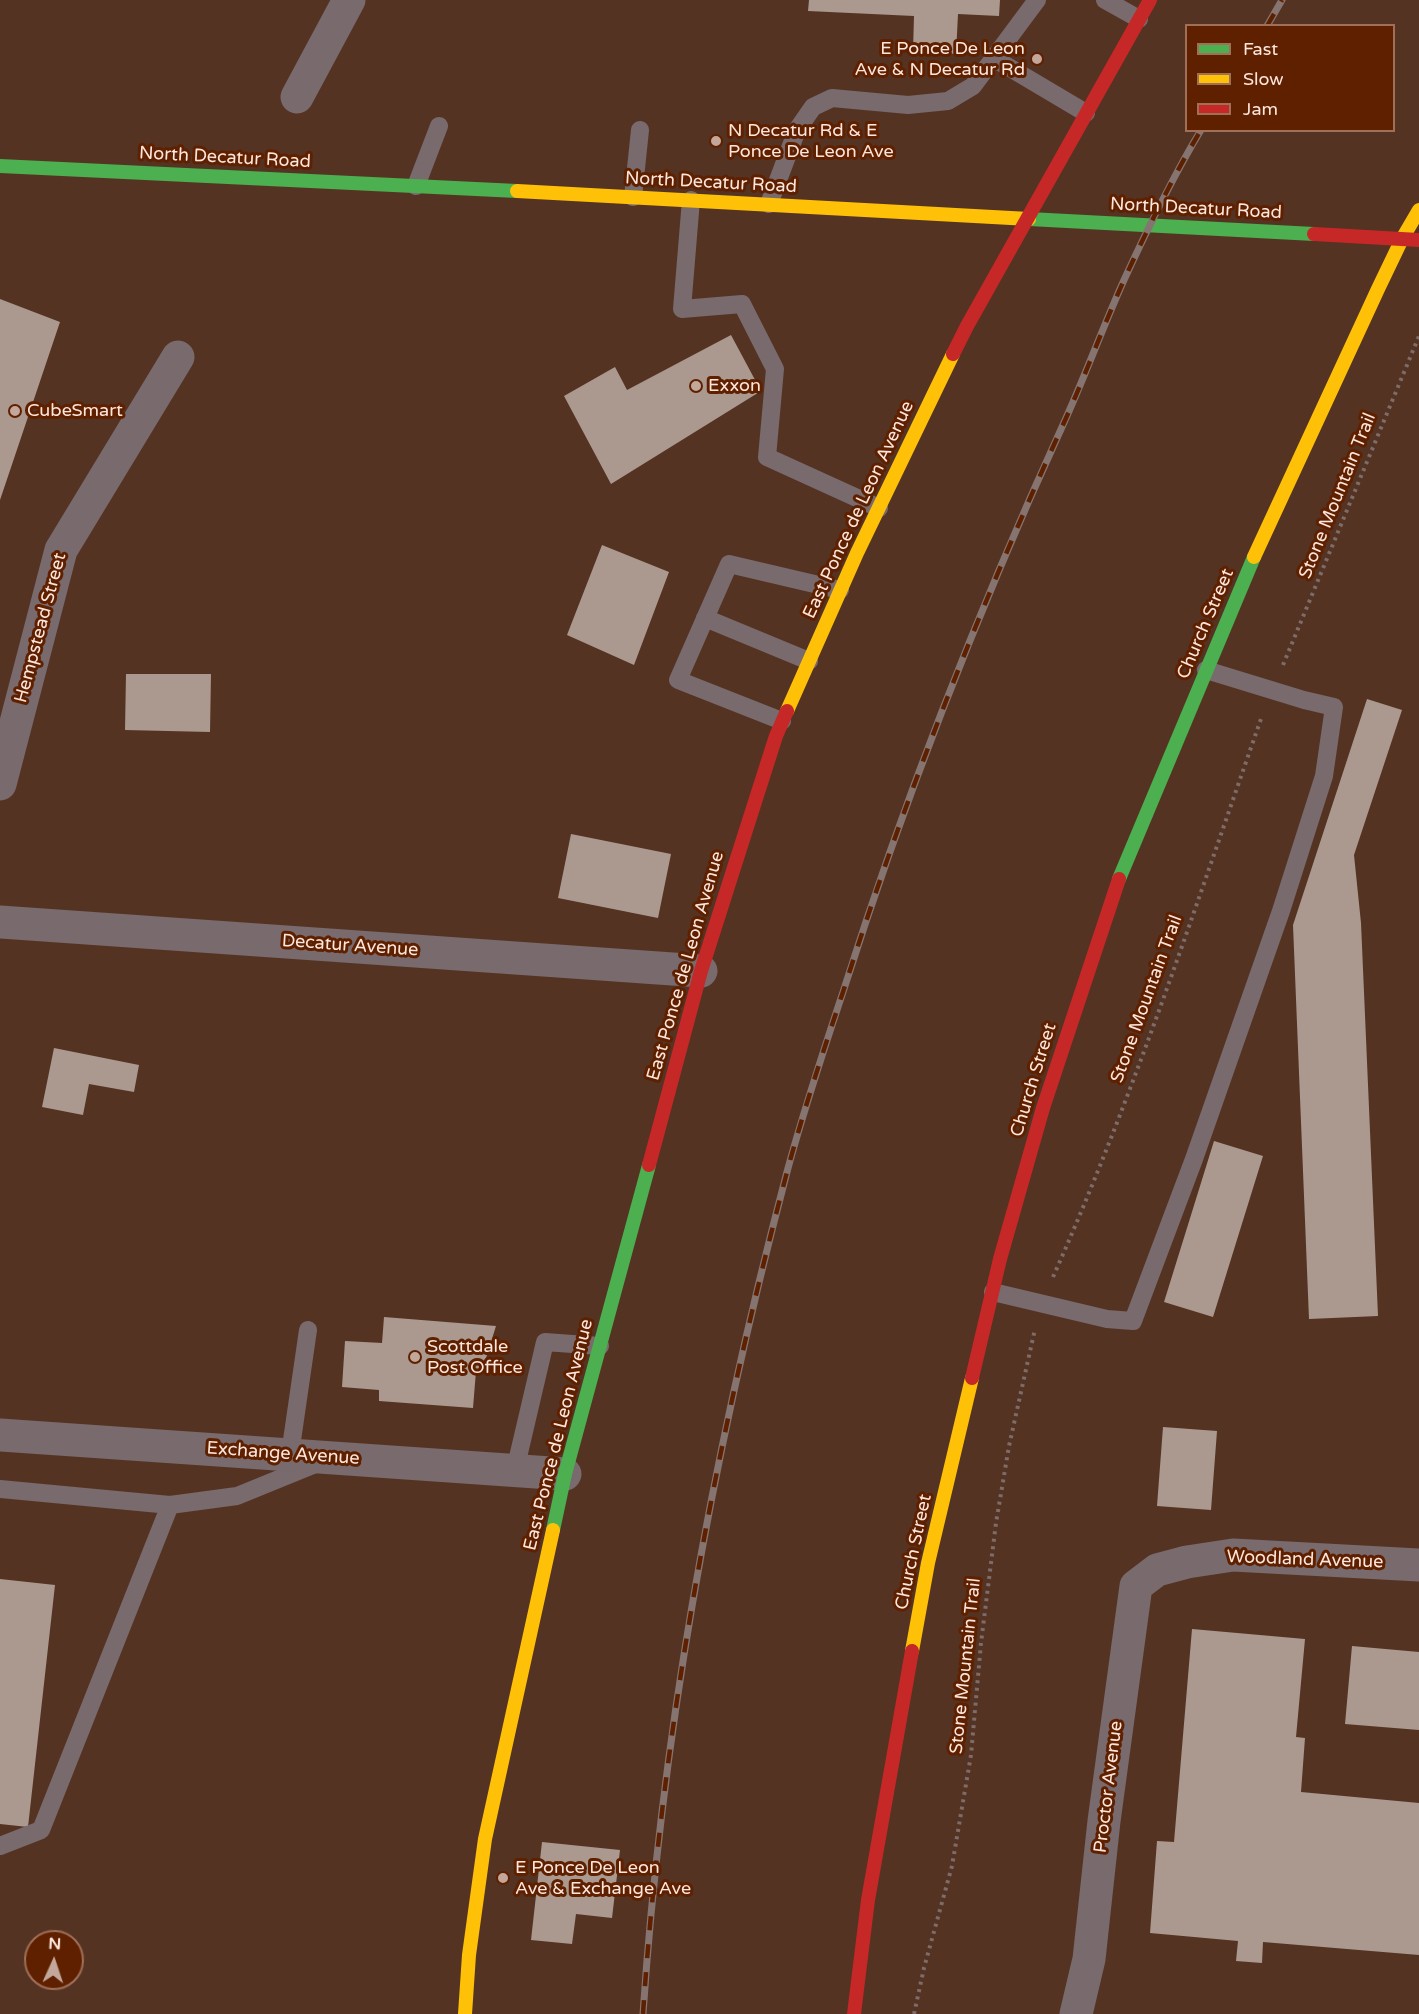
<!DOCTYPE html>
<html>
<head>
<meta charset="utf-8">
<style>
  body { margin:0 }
  #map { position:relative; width:1419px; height:2014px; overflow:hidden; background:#532; font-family:"Varela Round",sans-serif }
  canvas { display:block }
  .legend { position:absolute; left:1185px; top:24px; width:210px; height:108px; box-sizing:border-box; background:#5f2000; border:2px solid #9f6f58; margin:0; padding:8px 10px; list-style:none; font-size:18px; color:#fee6dc }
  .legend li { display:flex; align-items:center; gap:12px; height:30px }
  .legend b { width:30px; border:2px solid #9f6f58 }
  .north { position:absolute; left:24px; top:1930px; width:60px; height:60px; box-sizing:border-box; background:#5f2000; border:2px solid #9f6f58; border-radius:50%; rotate:3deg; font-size:16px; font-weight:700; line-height:24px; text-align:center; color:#fee6dc }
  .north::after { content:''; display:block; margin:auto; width:21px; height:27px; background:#c3a79b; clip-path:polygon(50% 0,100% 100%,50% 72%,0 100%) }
</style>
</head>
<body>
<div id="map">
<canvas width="1419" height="2014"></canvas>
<ul class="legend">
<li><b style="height:8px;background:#4caf50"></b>Fast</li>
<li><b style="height:8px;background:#ffc107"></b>Slow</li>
<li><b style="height:8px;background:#c62828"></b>Jam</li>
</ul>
<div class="north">N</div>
</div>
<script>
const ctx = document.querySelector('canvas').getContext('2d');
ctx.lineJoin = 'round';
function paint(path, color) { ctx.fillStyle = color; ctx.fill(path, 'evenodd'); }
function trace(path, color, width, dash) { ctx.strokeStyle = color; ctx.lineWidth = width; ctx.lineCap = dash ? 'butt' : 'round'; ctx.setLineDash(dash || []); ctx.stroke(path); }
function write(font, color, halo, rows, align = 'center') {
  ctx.font = font + ' "Varela Round",sans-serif'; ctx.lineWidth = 6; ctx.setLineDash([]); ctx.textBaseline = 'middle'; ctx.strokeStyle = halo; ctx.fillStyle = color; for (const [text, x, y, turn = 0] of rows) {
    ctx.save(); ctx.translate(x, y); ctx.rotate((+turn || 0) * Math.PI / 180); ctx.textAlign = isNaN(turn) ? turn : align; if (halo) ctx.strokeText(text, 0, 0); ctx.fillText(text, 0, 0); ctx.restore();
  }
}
paint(new Path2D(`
  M809,0h191l-1,16 -41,-2 -2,40 -43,-3 1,-35 -106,-5z
  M0,299l60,23 -60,178z
  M731,335l30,56 -150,93 -47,-88 51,-29 12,23z
  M602,545l67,27 -35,93 -67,-30z
  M126,674h85l-1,58 -85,-2z
  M1367,699l35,11 -48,145 7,68 17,393 -69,3 -16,-394z
  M571,834l100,20 -13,64 -100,-20z
  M54,1048l85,17 -5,27 -45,-8 -6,31 -41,-8z
  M1214,1141l49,15 -50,161 -49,-15z
  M384,1317l112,9 -14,45h-6l-3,37 -94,-7v-11l-37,-3 3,-46 37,2z
  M1163,1427l54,4 -6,79 -54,-4z
  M0,1579l55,6 -27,242 -28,-3z
  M1192,1629l113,10 -9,98 9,1 -4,54 118,11v152l-156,-13 -1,21 -26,-2 2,-20 -88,-8 7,-92 17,1z
  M1352,1646l67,6v78l-74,-6z
  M542,1842l78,8 -8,68 -36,-4 -4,30 -41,-4z`), '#ab998f');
trace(new Path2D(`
  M1283,665l136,-329
  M1053,1277c81,-182 143,-372 209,-561
  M914,2014l10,-46 28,-102 19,-111 10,-112 15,-120 13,-77 26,-117`), '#7d6c69', 4, [3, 4.5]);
trace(new Path2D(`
  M1105,0l34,19
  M995,59l91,54
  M416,186l23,-60
  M633,197l7,-67
  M691,200l-9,109 60,-5 33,65 -8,88 112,51
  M769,204l28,-74 16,-23 19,-9 76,7 40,-4 25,-15 64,-86
  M705,618l104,43
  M782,721l-104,-41 51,-116 111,26
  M993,1292l114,27 26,2 61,-162 87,-248 43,-135 10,-69 -30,-7 -98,-30
  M290,1454l18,-124
  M515,1470l30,-128 55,4
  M0,1489l170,16
  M0,1846l41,-16 129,-325 67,-9 81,-33`), '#796a6d', 18);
trace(new Path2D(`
  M297,97l52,-97
  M0,784l61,-234 117,-193
  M0,922l701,49
  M0,1435l565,39
  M1076,2014l13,-55 15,-138 32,-235 21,-16 30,-8 46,-7 186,10`), '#796a6d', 33);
trace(new Path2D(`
  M0,166l517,25
  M1029,219l285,15
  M1119,879l135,-322
  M553,1530l12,-56 84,-309`), '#4caf50', 14);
trace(new Path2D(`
  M517,191l512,28
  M1254,557l124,-268 24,-50 17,-29
  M787,711l70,-158 96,-199
  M912,1651l16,-88 44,-185
  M465,2014l4,-59 16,-116 68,-309`), '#ffc107', 14);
trace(new Path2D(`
  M1314,234l105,6
  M953,354l14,-28 183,-326
  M649,1165l52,-194 75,-235 11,-25
  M972,1378l28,-119 43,-151 76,-229
  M854,2014l14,-114 44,-249`), '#c62828', 14);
const rail = new Path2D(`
  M1267,26l15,-26
  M643,2014c19,-284 71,-566 144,-842 16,-60 36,-120 56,-180 61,-192 135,-381 219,-565 22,-48 40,-98 62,-147 23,-50 48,-102 77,-150`);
trace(rail, '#867470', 7);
trace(rail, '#5f2000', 4.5, [14]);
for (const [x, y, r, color] of [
  [1037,59,6,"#c3a79b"],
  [716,141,6,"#c3a79b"],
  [696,386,6,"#c3a79b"],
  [15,411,6,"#c3a79b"],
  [415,1357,6,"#c3a79b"],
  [503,1878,6,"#c3a79b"]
]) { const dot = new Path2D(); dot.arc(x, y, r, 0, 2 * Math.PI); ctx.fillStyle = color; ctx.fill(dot); trace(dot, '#5f2000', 2); }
write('18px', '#fee6dc', '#5f2000', [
  ["E Ponce De Leon",1025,49,"right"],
  ["Ave & N Decatur Rd",1025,70,"right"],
  ["N Decatur Rd & E",728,131],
  ["Ponce De Leon Ave",728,152],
  ["Exxon",708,386],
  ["CubeSmart",27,411],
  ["Scottdale",427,1347],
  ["Post Office",427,1368],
  ["E Ponce De Leon",515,1868],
  ["Ave & Exchange Ave",515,1889]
], 'left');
write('18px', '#fee6dc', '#5f2000', [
  ["North Decatur Road",225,158,3],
  ["North Decatur Road",711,183,3],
  ["North Decatur Road",1196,209,3],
  ["Stone Mountain Trail",1338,496,-68],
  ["East Ponce de Leon Avenue",859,510,-65],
  ["Church Street",1206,624,-67],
  ["Hempstead Street",41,628,-75],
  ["Decatur Avenue",350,946,4],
  ["East Ponce de Leon Avenue",686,966,-74],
  ["Stone Mountain Trail",1147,999,-70],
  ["Church Street",1034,1080,-73],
  ["East Ponce de Leon Avenue",559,1435,-76],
  ["Exchange Avenue",283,1454,4],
  ["Church Street",914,1552,-78],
  ["Woodland Avenue",1305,1560,2],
  ["Stone Mountain Trail",966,1666,-84],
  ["Proctor Avenue",1109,1787,-83]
]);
</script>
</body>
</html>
